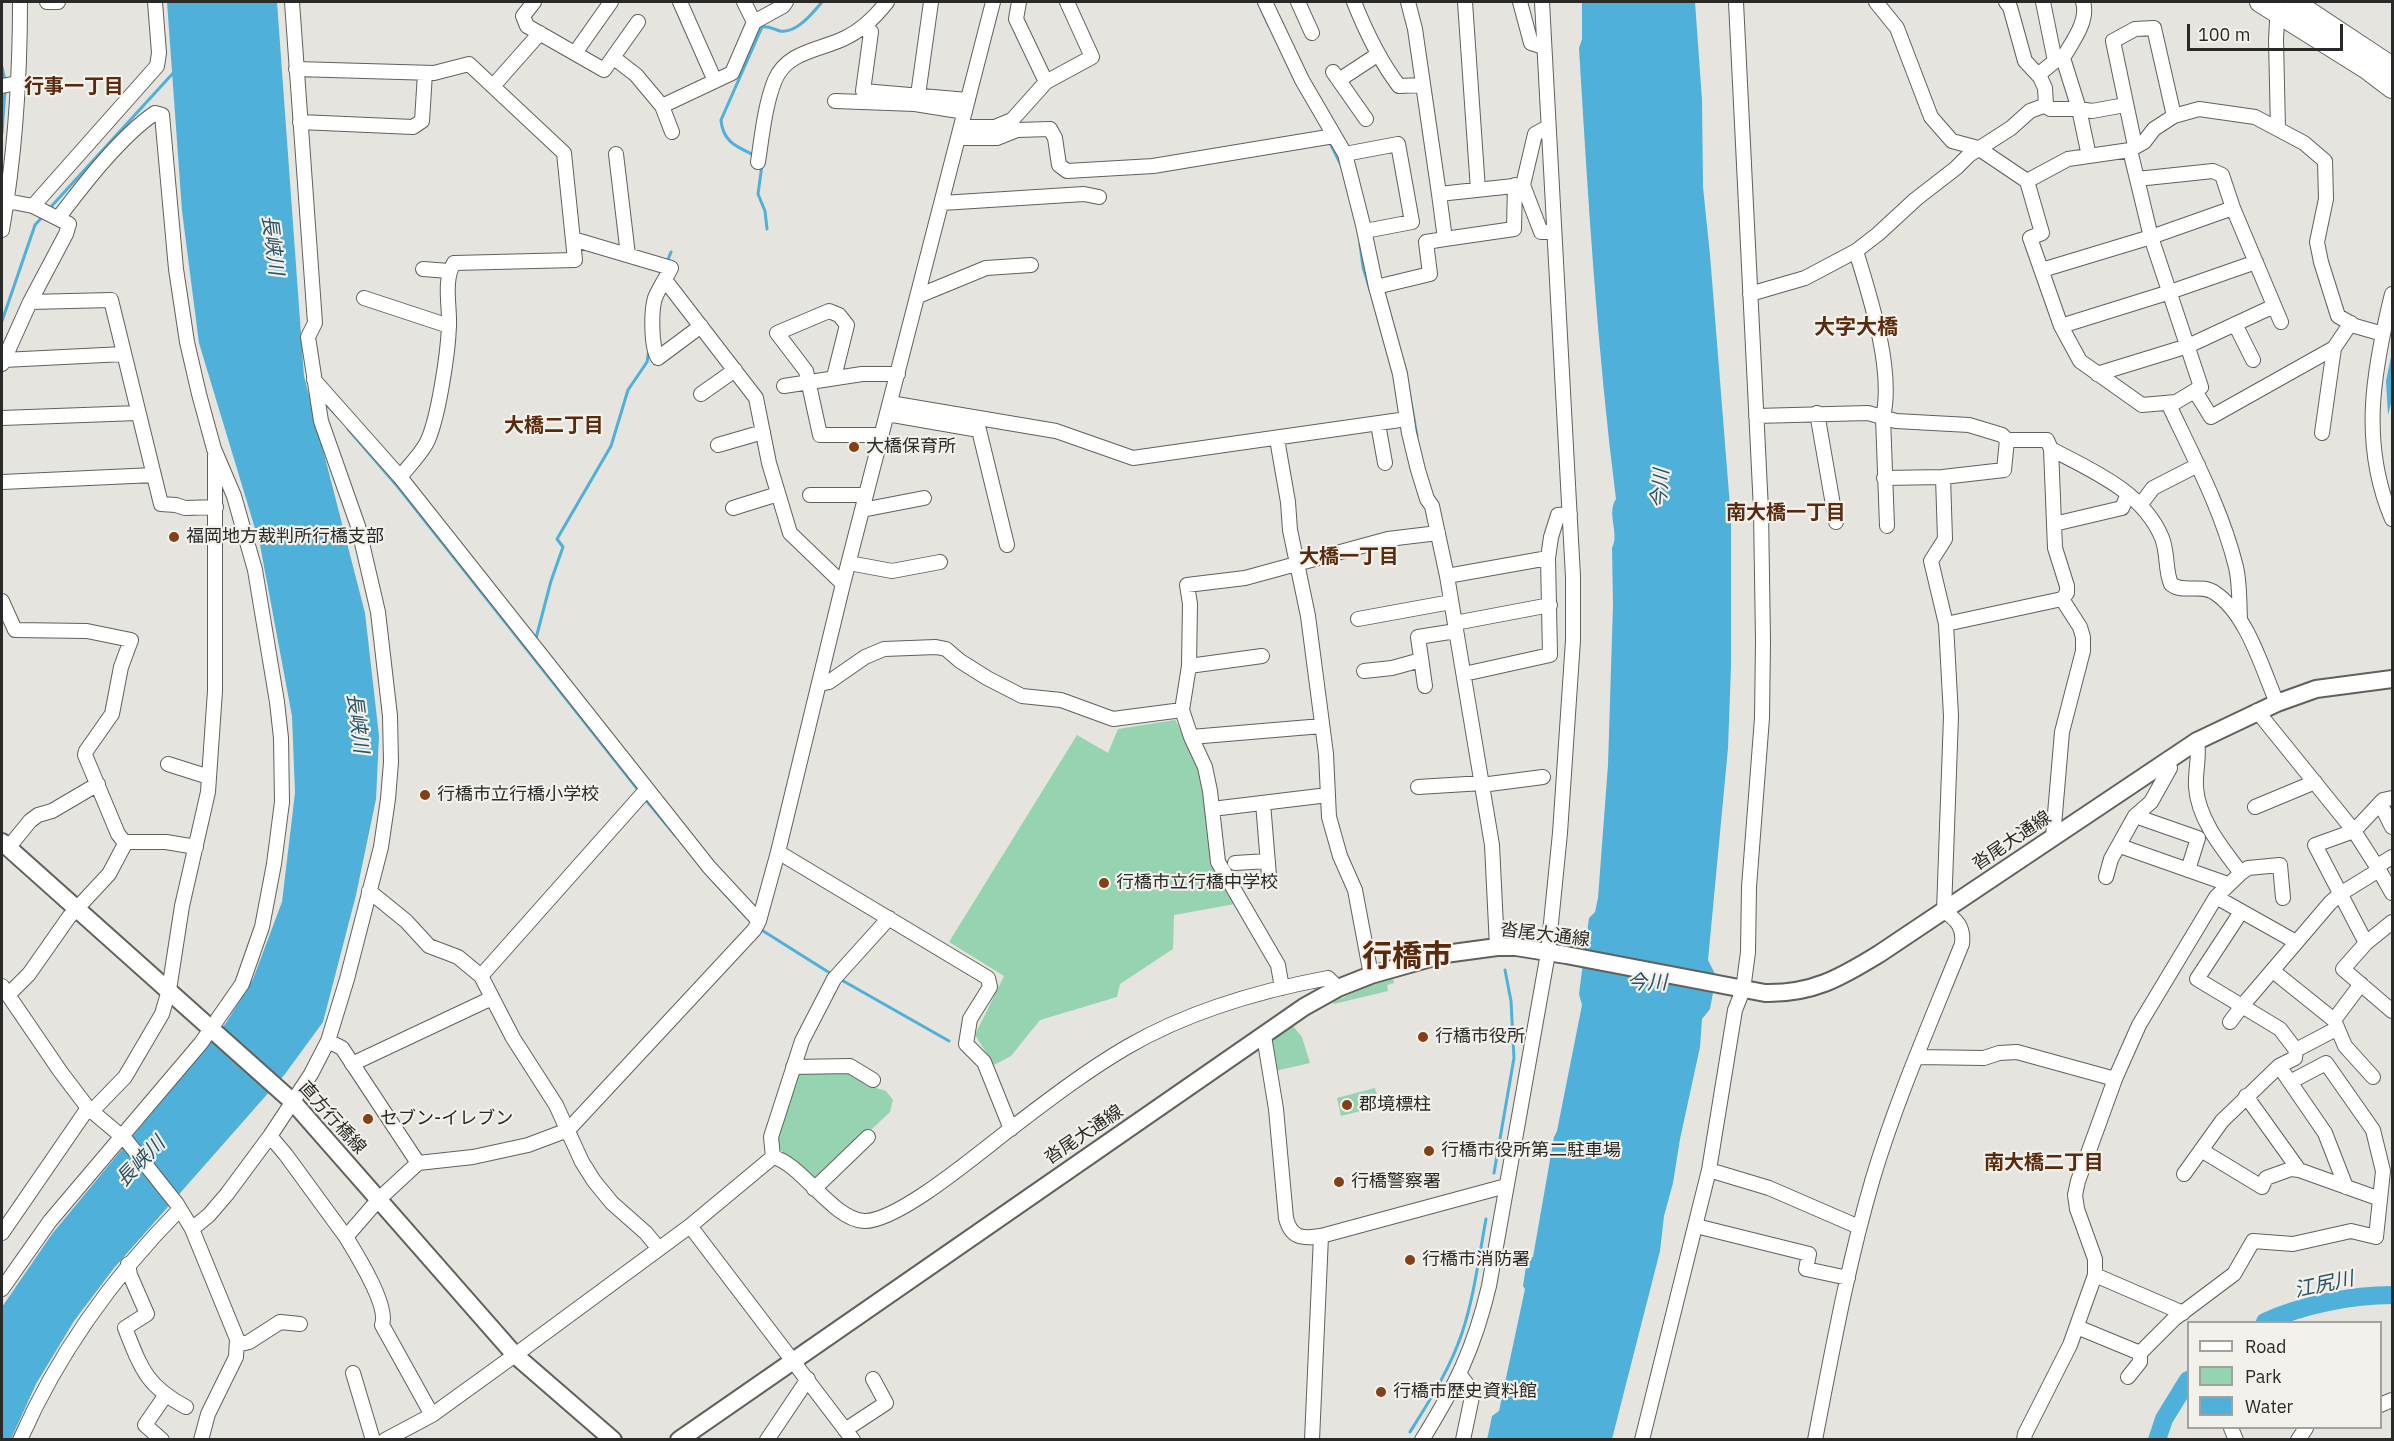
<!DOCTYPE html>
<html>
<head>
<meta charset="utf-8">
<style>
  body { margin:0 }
  #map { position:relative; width:2394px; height:1441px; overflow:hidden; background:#e5e4de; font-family:"IBM Plex Sans",sans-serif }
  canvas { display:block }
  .frame { position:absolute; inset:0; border:3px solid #292927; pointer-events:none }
  .legend { position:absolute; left:2187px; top:1321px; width:195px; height:108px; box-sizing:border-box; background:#f3f1ec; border:2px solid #a2a19d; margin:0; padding:8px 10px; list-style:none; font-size:18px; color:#292927 }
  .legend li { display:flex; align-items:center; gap:12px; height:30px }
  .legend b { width:30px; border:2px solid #a2a19d }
  .scale { position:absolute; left:2187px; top:24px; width:156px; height:27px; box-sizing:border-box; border:3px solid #292927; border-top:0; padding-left:8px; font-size:18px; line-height:21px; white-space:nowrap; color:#292927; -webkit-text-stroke:4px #f3f1ec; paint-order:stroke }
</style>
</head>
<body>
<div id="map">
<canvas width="2394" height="1441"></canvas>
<div class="frame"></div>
<ul class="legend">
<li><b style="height:8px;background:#fff"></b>Road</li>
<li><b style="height:16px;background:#96d3b1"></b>Park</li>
<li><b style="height:16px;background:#4fb0d9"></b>Water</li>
</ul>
<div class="scale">100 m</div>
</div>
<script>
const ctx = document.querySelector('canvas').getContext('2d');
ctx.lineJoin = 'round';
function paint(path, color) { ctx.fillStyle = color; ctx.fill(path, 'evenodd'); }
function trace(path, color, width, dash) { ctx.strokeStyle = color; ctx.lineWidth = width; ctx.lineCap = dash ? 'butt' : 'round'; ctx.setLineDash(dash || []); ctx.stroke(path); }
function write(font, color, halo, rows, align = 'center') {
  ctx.font = font + ' "IBM Plex Sans","Noto Sans JP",sans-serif'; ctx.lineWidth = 4.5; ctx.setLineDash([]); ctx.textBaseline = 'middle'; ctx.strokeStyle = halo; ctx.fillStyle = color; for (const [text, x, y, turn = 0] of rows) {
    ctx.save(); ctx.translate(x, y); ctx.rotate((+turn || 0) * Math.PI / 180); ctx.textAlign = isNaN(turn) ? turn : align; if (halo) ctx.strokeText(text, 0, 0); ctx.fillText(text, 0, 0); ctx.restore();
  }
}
paint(new Path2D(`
  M1175,720l26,47 10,95 24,42 -61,11 -1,34 -53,35 -3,13 -77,23 -29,36 -17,9 -19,-30 29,-59 -55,-34 128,-207 31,18 10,-24z
  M1393,979l1,4 -7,2 1,6 -54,13 -1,-2 36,-16z
  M1293,1026l9,11 8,26 -35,8 -6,-29z
  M807,1071l46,1 13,13 20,6 7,9 -3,12 -68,64 -9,5 -38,-36 19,-63 5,-8z
  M1375,1088l5,18 -39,10 -4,-18z`), '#96d3b1');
paint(new Path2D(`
  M167,2h110l27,374 61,237 14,123 -3,63 -20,96 -33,127 -38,52 -171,194 -40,53 -38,63 -25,55h-9v-132l50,-73 174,-211 27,-44 29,-77 13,-109 -3,-77 -32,-171 -61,-202 -17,-132z
  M1582,2h113l7,98 1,87 7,68 21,264v148l-3,81 -20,212 8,16 -6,33 -8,10 -2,28 -20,92 -7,44 -9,33 -4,35 -48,188 -125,1 5,-24 7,-5 26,-122 -2,-3 4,-26 6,-3 21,-120 3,-6 25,-126 -3,-11 10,-76 6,-6 3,-14 10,-133 5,-160 -1,-57c8,-15 -6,-34 4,-49 -19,-150 -28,-301 -37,-451l3,-9z
  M2392,352v48l-4,15 -2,-34z`), '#4fb0d9');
trace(new Path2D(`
  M1258,2l11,24
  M2,67l3,13
  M2,133l3,-43
  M1329,141l13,26
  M756,156c-18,-9 -33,-13 -35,-36l41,-93c7,-1 11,2 18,4 16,3 33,-18 42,-29
  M762,165l-4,29 7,17 2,18
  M48,210l127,-139
  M1360,244l3,23 7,23
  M667,262l4,-10
  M2,321l33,-96 9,-10
  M1405,369l12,67
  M324,402l16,17
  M348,429l50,58 241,304
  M535,642l16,-61 12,-34 -6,-8 54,-93 17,-56 19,-28 2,-13
  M645,799l30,36
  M714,882l38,41
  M760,929l73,46
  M838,978l111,63
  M1494,1173l20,-115 -3,-57 -6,-31
  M1410,1432c20,-32 40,-63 52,-99 12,-36 17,-76 24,-114`), '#4fb0d9', 3);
trace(new Path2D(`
  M2265,1322c36,-17 88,-27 127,-27
  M2157,1440l7,-21 24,-39`), '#4fb0d9', 18);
const minor = new Path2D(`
  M47,2h11
  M534,2l-11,14 4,10 77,44 34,-48
  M680,2l35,79 17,-8 22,-51 -10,-20
  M1019,2l-3,17 30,63
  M1265,2l37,78 43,74 18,71 13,62 24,87 9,59 9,37 9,29 5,7 15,70 45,269 5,102
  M1298,2l14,31
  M1354,2c12,30 25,58 45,84l24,-1
  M1408,2l7,27 24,165 84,-9 18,47h13
  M1465,2l13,188
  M1520,2l11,41 13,4
  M1876,2l21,26 34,89 21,24 26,7 49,33 15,52 -12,5 31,88 19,35 62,44 34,-3 25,-15 -50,-150 -21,-87
  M2006,2l4,5 15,54 15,16 5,11 1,17
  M2083,2c6,19 -11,40 -20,56l16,51 10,47
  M2278,2l-2,38 2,89
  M754,22l29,-16 3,-4
  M862,28l9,4 -8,59 105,9
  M575,53l36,-51
  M614,58l22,17 26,31 10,26
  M296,69l138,4 35,-9 95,89 11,107 -121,3c-11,17 -4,44 -5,63 -1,27 -11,96 -23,118 -7,12 -17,22 -26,33
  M1333,72l33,47
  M2038,75l17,-14 -12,-59
  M1339,80l38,-25
  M494,85l46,-52
  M2,86l15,-3
  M918,95l13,-93
  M835,101l80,3 50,8
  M662,106l53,-25
  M300,122l113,5 9,-6 3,-48
  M961,127h34l17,-7 34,-38 46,-25 -25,-55
  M958,138h39l20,-8 33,-1 5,9 4,27 8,6 86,-5 181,-30
  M2135,146l-22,-105 22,-12 19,-1 20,88
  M616,154l12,101
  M1345,154l53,-10 14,78 -47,9
  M758,162c4,-26 7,-58 17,-82 12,-29 46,-30 70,-42 17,-8 31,-22 42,-36
  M2137,179l76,-8 9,4 11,33
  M2027,181l41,-22 62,-9 14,-8 10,-13 20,-13 25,-7 56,8 49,26 21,18 1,38 -9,43 4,20 17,54 17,10 28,8
  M1523,185l12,-51 13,-7
  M1439,194l6,45 69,-10 1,-44
  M942,203l142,-9 15,3
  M33,206l124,-140 2,-13 -4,-51
  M2,230c13,-75 18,-153 18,-228
  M573,239l98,29c-5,10 -12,20 -16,30 -4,13 -4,49 3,60l43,-32
  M1856,251c14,46 38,119 27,166l4,109
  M423,269l26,2
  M2042,270l109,-33 82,-29 48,114
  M665,280l91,118 13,65 21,70 53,51
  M1376,287l54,-13 -4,-32 19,-3
  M1750,294l55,-16 51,-27 22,-17 38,-35 40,-31 13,-13 42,-27 19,-17 16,-6 4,4h29l13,2 33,-6
  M2392,294c-19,78 -32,149 0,225
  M918,296l68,-28 45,-3
  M364,298l85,28
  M30,302l81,-2 50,204 15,1 9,3 31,-1
  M2235,324l18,36
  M2061,326l109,-34 86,-30
  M3,360l121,-6
  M2,364l28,-62 36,-68 3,-10 -36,-18 -26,-5
  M2097,374l91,-28 86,-40
  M834,377l13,-52 -8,-10 -10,-4 -52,22 29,38 14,64h62
  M314,380l86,97 309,390 50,54
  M784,386l78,-12h36
  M2195,391l16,26 123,-69 17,-25
  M701,394l34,-24
  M890,403l166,28 77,27 274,-39
  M2168,403c25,53 54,107 68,164 4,17 3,35 4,52
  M1817,413l19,109
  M887,414l92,16 28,115
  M1756,416l112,-3 28,8 73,4 33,10 5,5h40l4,9 4,99 12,38v7l-5,6 -116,25 -15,-63 14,-22 -2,-62
  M2,418l136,-5
  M1378,424l7,39
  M2322,433l12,-85
  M1277,439l11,63 2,28 18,86 18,138 3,63 11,39 15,34 16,85
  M718,445l45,-13
  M2051,449c42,22 92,43 111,89 6,15 3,32 9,46 12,10 30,-1 44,9 32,21 47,75 62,110
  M1884,478l59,-1 61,-7 3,-30
  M2,482l152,-7
  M810,495h56
  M2141,504l12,-16 45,-23
  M733,508l45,-14
  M862,510l62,-12
  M2054,524l68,-16 6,-14
  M849,563l43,8 48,-9
  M1447,576l101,-18
  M2,601l13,29 72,1 44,9 -10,27 -9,47 -26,37 -1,4 33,79 7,9
  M1358,619l93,-17
  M1455,623l95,-18
  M1189,666l73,-10
  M1364,671l28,-3 29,-8
  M1464,674l86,-19 -2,-97 3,-21 7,-22 12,-1
  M820,684l9,-2 36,-25 19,-8 52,-2 10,2 14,12 27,17 35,18 39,4 52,19 69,-9
  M1425,686l-7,-49 38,-6
  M2257,711l97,120 25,39 -39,24 -10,9 -88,103 38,23 16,21 -1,8 -16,8
  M1322,726l-131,11 -9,-27 7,-44 1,-62 -3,-19 58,-7 143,-39 50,-6
  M1191,737l14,30 5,24 8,71 60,103 4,23
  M168,764l41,13
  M1418,787l65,-4 6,1 54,-7
  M1263,803l6,73
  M2380,803l12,24
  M2255,807l60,-25
  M1212,809l116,-14
  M2135,816l63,22 -10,32
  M2053,837l9,-105 21,-81v-14l-3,-10 -18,-28
  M2120,846l108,38
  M8,848l22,-27 8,-6 14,-4 46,-27
  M778,852l210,126 2,9 -20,32 -4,25 18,18 27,67
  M1235,863l33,-2
  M2376,867l16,-10
  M2379,870l13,23
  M2241,873l7,-5 32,-3 3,33
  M2106,877l5,-18 24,-43 16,-14 19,-34 -2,-9
  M369,891l37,30 23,25 29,11 23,19 32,62 43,67 26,57 12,19 18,22 34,30 13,16
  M2216,897l80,45
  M2392,922l-26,21 -23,26 49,42
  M2366,943l-51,-98 39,-14 29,-31 9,-2
  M2273,971l61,49 11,26 28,31
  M481,976l166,-187
  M2,986l58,85 28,37 38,32 51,64 15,25 45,110 -1,18 -28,57 -7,26
  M8,995l21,-21 40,-57 40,-43 17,-32h40l30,5
  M2334,1020l27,-36
  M2230,1022l12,-16 -45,-27 44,-67
  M1264,1036l12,73 10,109c5,20 16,21 35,18l185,-50
  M328,1041l14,7 76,115
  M2296,1050l40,-21
  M1917,1057l67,1 15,-5 18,-1 98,27
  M352,1064l140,-66
  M793,1067l57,-1 23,14
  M2246,1096l53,74
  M92,1111l33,-34 37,-63 7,-24 13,-84 26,-114 7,-101v-236
  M270,1136l16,19 60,82 33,-38 39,-36 55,-6 55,-12 40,-15 186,-200 5,-9 19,-69 65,-268 150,-582
  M2201,1150l61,37 4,-9 25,-9 8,1 81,29
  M773,1157c29,7 59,62 91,64 34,1 116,-69 145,-91 38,-29 77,-59 118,-83 62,-36 131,-56 201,-69l10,10
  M773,1157l-2,-20 31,-96 32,-62 55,-61
  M1709,1170l60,18 90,39
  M2184,1174l38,-53 57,-55 46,67 21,54
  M814,1189l54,-52
  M690,1226l163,214
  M1696,1226l113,28 -3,15 42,9
  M192,1229l17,-14 18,-21 43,-58 41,-62 17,-33 19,-62 34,-132 7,-48 3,-37 -1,-46 -12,-104 -20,-86 -37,-105 -13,-84 7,-14 -23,-321
  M2,1233l86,-125
  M346,1237c11,18 43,69 36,88l50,90
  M128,1264l2,11 17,39 -22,14c16,40 21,58 61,79
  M2095,1275l88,38
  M2,1289l48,-68 151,-178 41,-59 20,-57 12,-63 8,-62 -1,-64 -4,-36 -22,-132 -21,-74 -20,-47 -15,-55 -12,-52 -11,-73 -14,-154 -7,-2c-34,23 -71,71 -96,104
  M2077,1327l63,26 34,-34 60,-45 19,-33 40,3 58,-13 25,6 7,-66 -10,-41 -47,-67 -36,19
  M237,1345l12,-3 31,-20 20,2
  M353,1373l20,67
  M1460,1375l13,17 -10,48
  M2128,1377l12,-15v-9
  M2380,1405l12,-5
  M2231,1428l5,12
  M845,1430l41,-27 -13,-24
  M20,1440c39,-89 93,-163 160,-231
  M162,1440l-17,-15 20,-29
  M385,1440l47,-25 83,-60 175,-129 83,-69
  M767,1440l41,-61
  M1312,1440l9,-204
  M1422,1440c34,-55 52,-91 67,-154l59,-333 12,-120 13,-193v-63l-31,-575
  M1642,1440l67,-270 26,-160 8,-20 5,-38 1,-65 13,-169 1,-77 -2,-131 -25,-508
  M1815,1440c17,-88 33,-177 58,-262 24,-80 58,-157 89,-234 2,-17 -5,-24 -18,-33l7,-195 -5,-92
  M2024,1440l1,-6 45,-89 25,-70v-16l-18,-50 -2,-14 3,-14 37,-102 24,-54 77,-128 25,-24c-19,-25 -43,-54 -45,-86 -1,-16 4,-31 1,-46
  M2298,1440l8,-12`);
const major = new Path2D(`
  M2,842l291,260 222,253 98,85
  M679,1440l625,-433 34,-19 33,-13 74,-21 52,-7h19l50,8 199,38c47,1 75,-15 114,-39l318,-213 80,-38 39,-14 76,-10`);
const highway = new Path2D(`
  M2260,2l107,67 25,19
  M2294,2l98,65`);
trace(minor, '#61605b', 16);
trace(major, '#61605b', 20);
trace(highway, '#61605b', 22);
trace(minor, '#fff', 14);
trace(major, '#fff', 16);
trace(highway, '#fff', 20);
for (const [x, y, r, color] of [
  [854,447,6,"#844014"],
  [174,537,6,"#844014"],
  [425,795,6,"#844014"],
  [1104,883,6,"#844014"],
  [1423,1037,6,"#844014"],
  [1347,1105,6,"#844014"],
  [368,1119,6,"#844014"],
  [1429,1151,6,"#844014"],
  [1339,1182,6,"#844014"],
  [1410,1260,6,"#844014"],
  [1381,1392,6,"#844014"]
]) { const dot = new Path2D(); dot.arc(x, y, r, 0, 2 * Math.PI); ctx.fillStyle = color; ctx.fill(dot); trace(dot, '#f3f1ec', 2); }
write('18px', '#292927', '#f3f1ec', [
  ["大橋保育所",866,447],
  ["福岡地方裁判所行橋支部",186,537],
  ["行橋市立行橋小学校",437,795],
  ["行橋市立行橋中学校",1116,883],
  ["行橋市役所",1435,1037],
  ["郡境標柱",1359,1105],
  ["セブン-イレブン",380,1119],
  ["行橋市役所第二駐車場",1441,1151],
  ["行橋警察署",1351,1182],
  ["行橋市消防署",1422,1260],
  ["行橋市歴史資料館",1393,1392]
], 'left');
write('18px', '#292927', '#f3f1ec', [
  ["沓尾大通線",2012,841,-34],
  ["沓尾大通線",1545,935,7],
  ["直方行橋線",332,1118,48],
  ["沓尾大通線",1084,1135,-34]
]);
write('bold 20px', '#5a2a0d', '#f3f1ec', [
  ["行事一丁目",74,87],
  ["大橋二丁目",554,426],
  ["南大橋一丁目",1786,513],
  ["大橋一丁目",1349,557],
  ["南大橋二丁目",2044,1163]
]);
write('italic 20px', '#285163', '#f3f1ec', [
  ["長峡川",272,245,83],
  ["今川",1661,489,-86],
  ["長峡川",357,723,83],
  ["今川",1647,983],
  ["長峡川",141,1162,-46],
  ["江尻川",2324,1285,-12]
]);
write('bold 21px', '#5a2a0d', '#f3f1ec', [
  ["大字大橋",1856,328]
]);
write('bold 30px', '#5a2a0d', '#f3f1ec', [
  ["行橋市",1407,957]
]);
</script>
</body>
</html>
